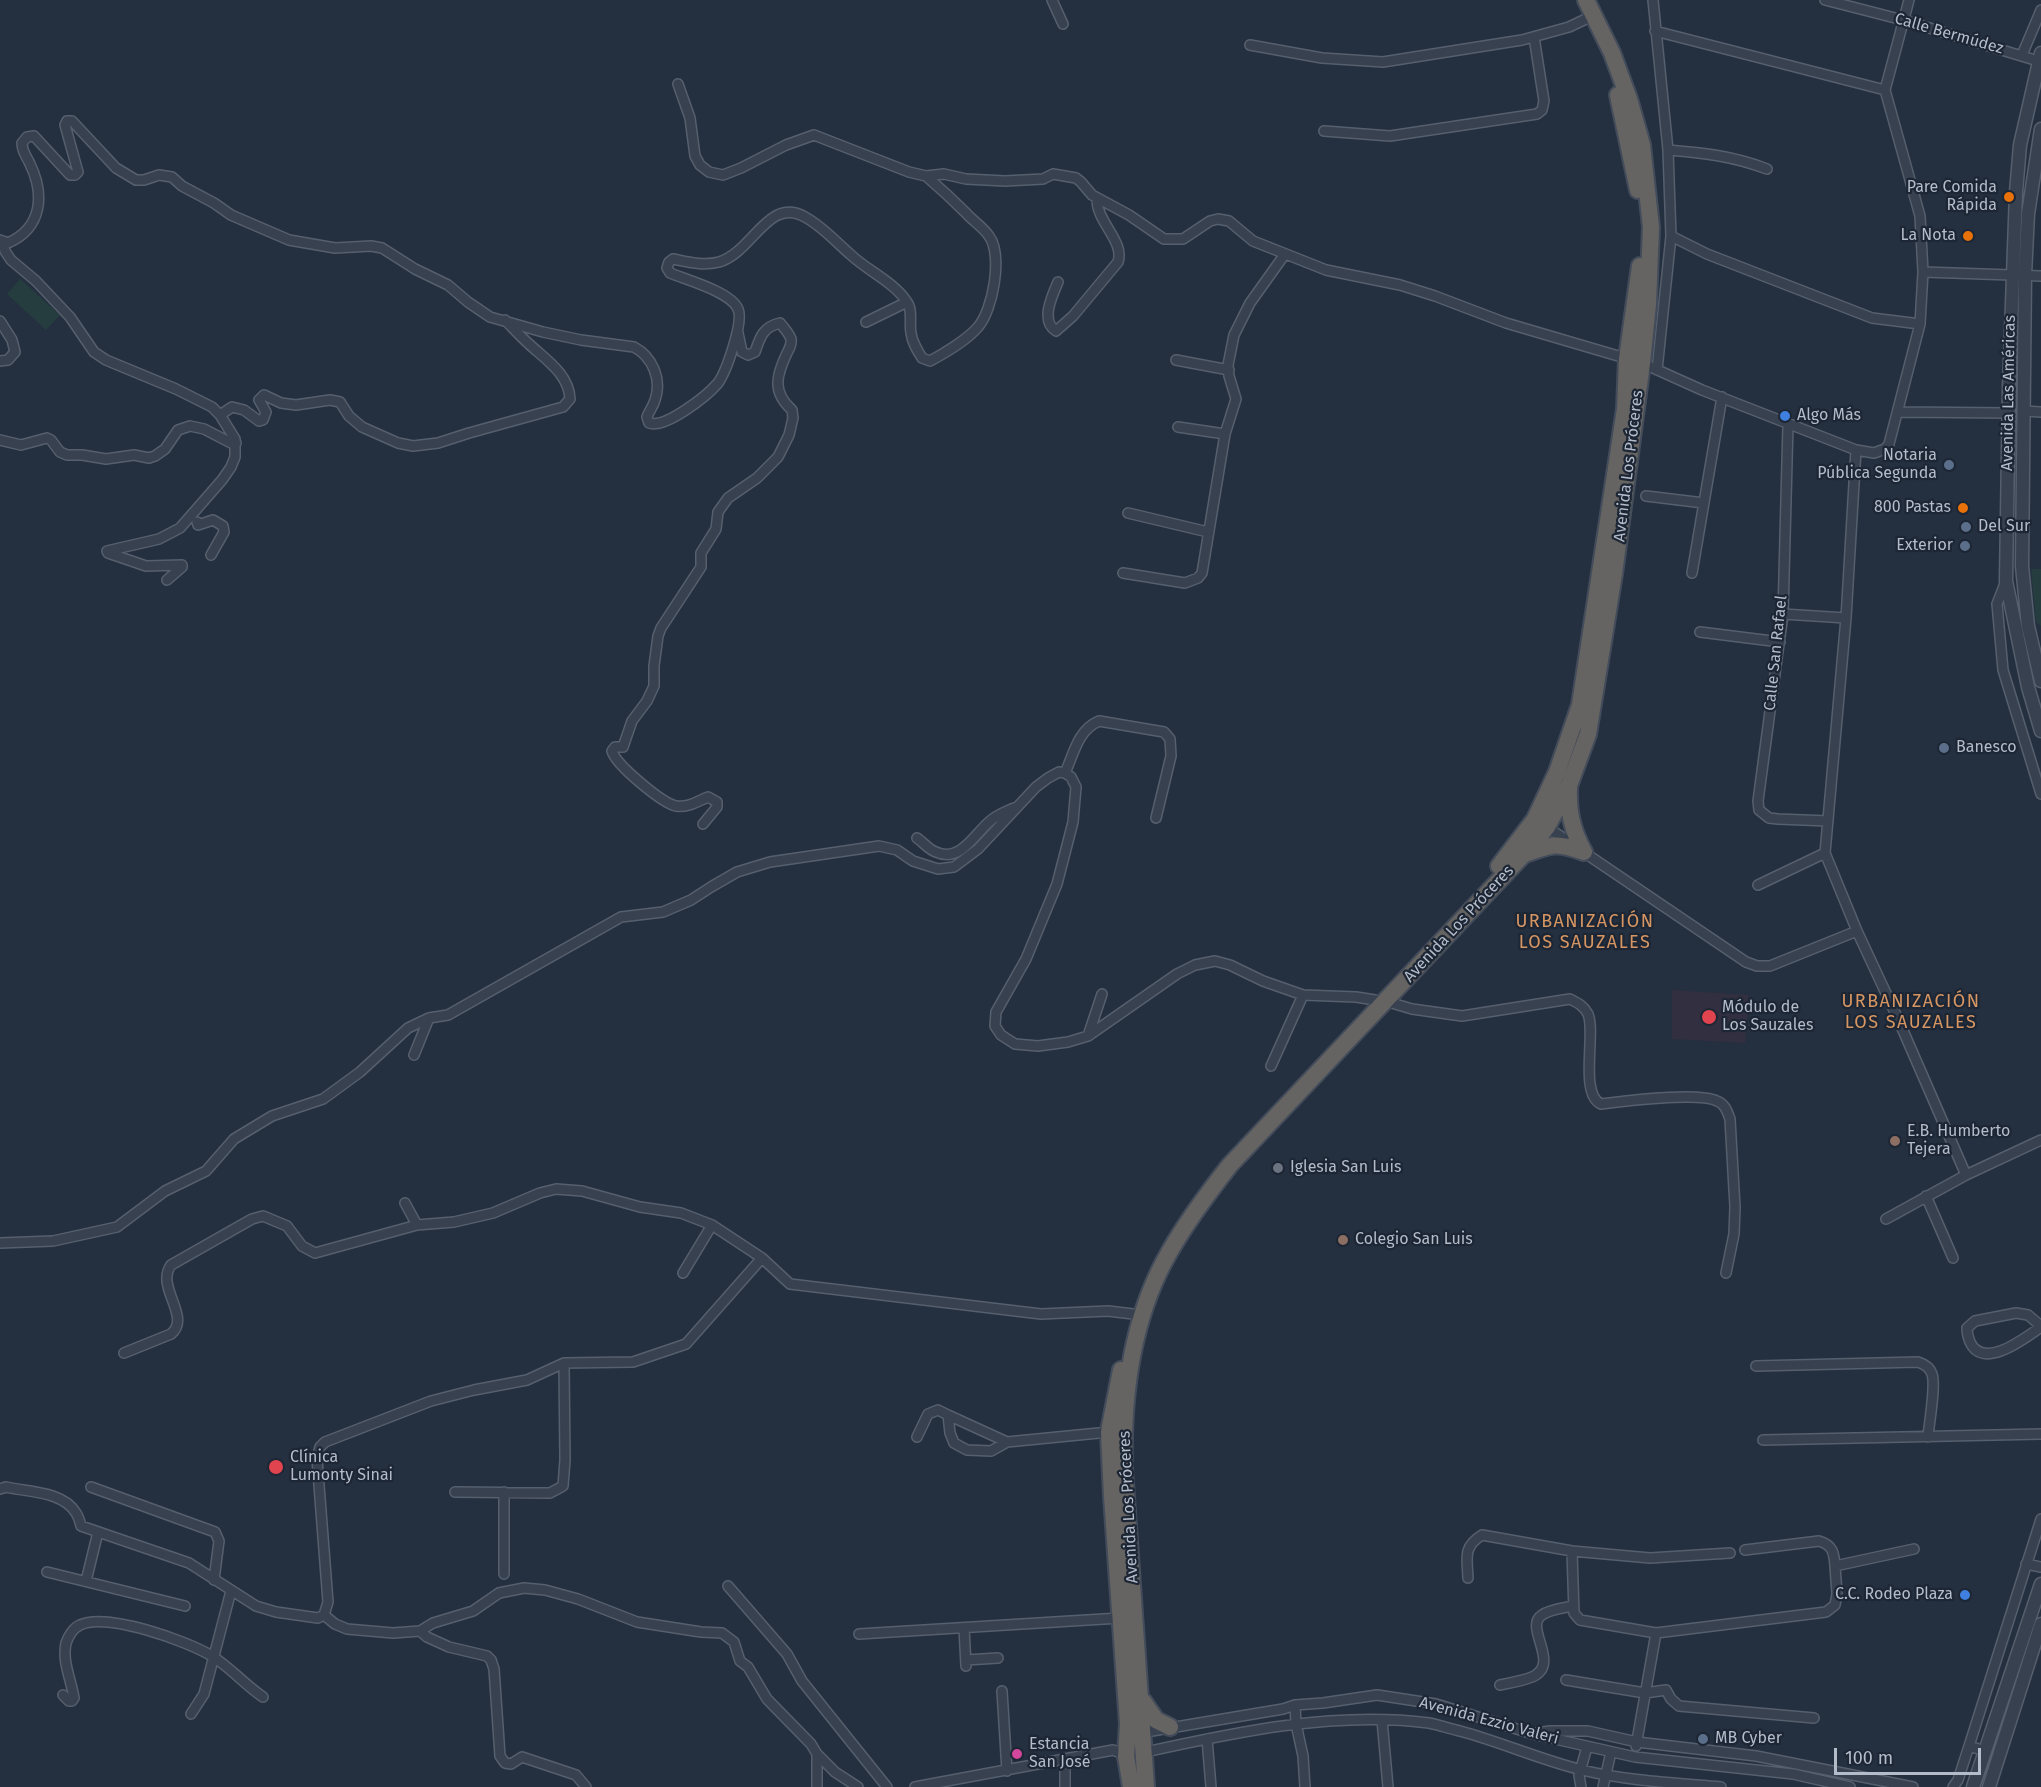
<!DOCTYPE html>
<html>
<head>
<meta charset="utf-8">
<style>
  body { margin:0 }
  #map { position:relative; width:2041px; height:1787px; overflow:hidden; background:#242f3f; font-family:"Fira Sans",sans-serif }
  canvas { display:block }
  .scale { position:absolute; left:1834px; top:1748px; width:147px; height:27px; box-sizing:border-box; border:3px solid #b4bcca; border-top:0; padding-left:8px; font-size:18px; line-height:21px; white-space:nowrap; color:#b4bcca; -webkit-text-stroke:4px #1d2634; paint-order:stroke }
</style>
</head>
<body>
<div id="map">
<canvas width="2041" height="1787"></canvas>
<div class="scale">100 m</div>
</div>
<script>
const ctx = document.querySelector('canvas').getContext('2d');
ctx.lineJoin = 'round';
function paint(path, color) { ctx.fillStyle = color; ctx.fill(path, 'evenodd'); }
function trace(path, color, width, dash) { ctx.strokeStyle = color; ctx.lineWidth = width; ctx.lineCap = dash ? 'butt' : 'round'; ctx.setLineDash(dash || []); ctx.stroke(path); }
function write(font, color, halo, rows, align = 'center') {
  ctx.font = font + ' "Fira Sans",sans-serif'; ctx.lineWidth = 4.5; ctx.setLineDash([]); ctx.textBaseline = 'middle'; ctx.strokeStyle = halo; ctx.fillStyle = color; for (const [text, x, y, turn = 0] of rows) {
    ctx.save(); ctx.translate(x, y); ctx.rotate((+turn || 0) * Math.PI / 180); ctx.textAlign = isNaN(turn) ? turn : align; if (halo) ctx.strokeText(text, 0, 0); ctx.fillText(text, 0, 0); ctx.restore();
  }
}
paint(new Path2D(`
  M1672,990l77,5 -4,48 -73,-4z`), '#323040');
paint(new Path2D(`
  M20,279l40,36 -14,15 -39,-36z
  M2031,569h10v57l-5,-4z`), '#263d40');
const minor = new Path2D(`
  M1052,0l11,24
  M1653,0l15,150 3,86 -14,134
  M1825,0l78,20 135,41
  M1655,31l230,59
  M1250,45l72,13 61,4 139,-22 47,-13 19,-9
  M2022,55l19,-45
  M678,84l12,34 5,38 5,9 9,7 14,3 18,-7 45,-23 28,-10 95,37 17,4 18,-2 22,5 39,2 38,-2 10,-5 23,4 5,4 11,13 37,20 35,24h19l27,-18 8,-2 11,2 24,20 73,29 74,15 35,11 71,27 136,40 60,27 154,60 18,3 11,-4 4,-5 31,-120 3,-52 -3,-56 -35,-126 24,-90
  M1324,131l66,5 147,-22 5,-4 2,-9 -10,-64
  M1668,150c36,3 65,6 99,19
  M1671,236l36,18 165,64 48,6
  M0,240l8,3c34,-15 37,-48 22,-79 -4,-9 -8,-12 -8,-21l5,-6 7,-1 36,39h5l3,-3 -13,-47 2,-4h5l44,47 20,12h8l15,-5 13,2 10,9 32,17 17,12 58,25 46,8 36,-2 11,2 33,21 33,16 20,17 22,15 53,15 38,8 53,7c19,10 28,33 21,53 -2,7 -6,11 -8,17l2,6c16,6 58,-27 69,-40 8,-11 26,-61 20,-74 -7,-17 -51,-29 -68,-36l-3,-5 2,-6 4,-3c16,3 30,7 46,3 34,-10 49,-66 86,-45 17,9 31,25 46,38 17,16 43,27 56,47 6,8 2,21 4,31 1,9 6,17 11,25l8,3c13,-7 38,-22 48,-34 15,-17 25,-72 11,-91 -6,-9 -16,-15 -23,-23 -13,-13 -26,-25 -40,-37
  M3,243l2,8 6,9 25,21 34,36 24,35 12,8 70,29 36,18 8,8 15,24v18l-4,10 -9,13 -42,48 -21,11 -52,12 1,2 38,13 36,-1v2l-15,13
  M1923,272l118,4
  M1058,282c-6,14 -18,39 -2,49l17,-15 45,-54c7,-21 -22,-40 -21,-64
  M0,321l12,19 3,12 -7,8 -8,1
  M866,322l41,-20
  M1176,360l53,10
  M2024,411l17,1
  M1898,412l110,1
  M220,415l12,-8 12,3 15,11 4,-1 3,-8 -7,-12 5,-5 17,8 15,2 34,-5 10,2 9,14 13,11 36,16 15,3 25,-3 31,-10 94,-26 7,-8c-1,-25 -25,-40 -41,-55 -9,-8 -16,-16 -24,-24
  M1788,424l-5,190 -25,187 1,9 10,8 9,1 50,2
  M1178,427l47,7
  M0,440l21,5 26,-7 4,2 9,12 7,3h15l24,4 28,-4 15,3 6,-2 10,-7 13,-19 12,-4 14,3 29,15 3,-1
  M1856,450l-10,168 -21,235 32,78 41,88 68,156
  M1646,496l58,7
  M1128,513l80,19
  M197,522l1,3 15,-5 10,6 1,6 -13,23
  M1123,573l62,10 13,-5 4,-5 23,-139 11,-35 -7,-23 -1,-11 6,-30 16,-32 35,-49
  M1692,573l30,-176
  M2006,581l-9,23 6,66 38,124
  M1783,614l63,4
  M1700,632l80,10
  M1065,773c9,-20 13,-43 34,-52l65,11 6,7 1,17 -15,62
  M703,824l14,-17v-5l-9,-5c-10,4 -20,11 -32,9 -14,-3 -60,-41 -64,-55l3,-4h8l9,-26 15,-20 7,-15v-20l4,-30 3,-8 40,-61v-14l15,-24 2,-17 10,-14 29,-20 21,-21 11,-22 4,-17 -1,-8c-20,-18 -16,-34 -5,-57 2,-4 5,-8 4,-14 -2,-6 -7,-11 -11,-16 -17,4 -20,14 -25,29l-7,3 -6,-3 -4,-19
  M1545,826l26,17
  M917,838c6,4 12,12 19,14 24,11 38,-17 53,-30 7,-7 16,-10 25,-14
  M1582,851l164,111 11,4h13l87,-35
  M1758,885l67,-32
  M1385,1001l27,8 50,7 108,-17c8,4 14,7 18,15 8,19 -9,80 13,90 23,-3 98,-12 116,-3 8,3 10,10 13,18l5,88 -1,27 -8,39
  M1088,1036l14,-42
  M414,1055l15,-37
  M1271,1066l32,-71
  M1926,1196l27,62
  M405,1203l12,22
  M1886,1219l80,-44 75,-35
  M0,1243l53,-2 64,-14 48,-36 41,-20 28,-32 38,-23 51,-17 37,-27 48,-44 21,-10 19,-3 173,-98 42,-5 28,-12 20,-13 26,-15 33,-10 109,-16 18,4 16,11 25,8 16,-2 24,-18 58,-62 12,-9 11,-6 6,1 6,4 5,10 -3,35 -16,62 -31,75 -30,53 -1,14 6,9 14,9 23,2 30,-4 20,-6 89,-62 18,-9 20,-4 15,4 33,16 40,14 53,2 19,3
  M683,1273l29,-48
  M2041,1326l-13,-11 -12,-2 -41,8 -8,7c0,5 1,9 3,14 13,29 55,-4 71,-15
  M124,1353l47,-19c21,-17 -16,-47 0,-69l81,-46 11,-3 24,10 15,20 13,7 102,-28 37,-3 39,-9 47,-20 16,-4 26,2 58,16 41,6 31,12 50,33 28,26 251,30 67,-3 25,3
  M1756,1366l162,-4c6,2 12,5 14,12 4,12 -3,49 -4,63
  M948,1415l59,27
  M917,1437l11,-23 10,-4 10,5 2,18 4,10 13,7 24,1 16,-9 102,-10
  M1763,1440l278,-6
  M91,1487l124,45 4,9 -5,39
  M0,1489l6,-2c21,5 57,4 70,26 2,3 4,9 5,13l108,37 67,43 20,6 42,6 6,-3 4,-13 -11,-143 3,-12 5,-5 106,-41 43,-11 53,-10 37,-17 69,-1 53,-18 76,-86
  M455,1492l95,1 13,-7 2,-26 -1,-97
  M504,1492v82
  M1745,1550l74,-9c14,4 15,12 16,25
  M1572,1551l2,62 6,7 76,13 170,-21 9,-7 2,-11 -2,-28 79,-17
  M2026,1564l15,3
  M47,1572l138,34
  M1468,1578c-1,-21 -5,-31 14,-43l90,16 78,7 80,-5
  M86,1581l12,-49
  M728,1586l59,68 15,27 85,106
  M324,1615l11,9 12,5 46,4 27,-2 13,-8 40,-12 26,-18 25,-5 21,2 33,9 59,23 64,10 21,1 12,9 6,19 8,6 19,32 44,45 6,10
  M964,1628l2,38
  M420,1631l7,6 22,10 38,9 4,4 3,9 6,87 5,7 6,1 11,-7 54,18 10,12
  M859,1634l261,-16
  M966,1660l32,-2
  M1566,1680l79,13 21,-3 5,9 8,7 135,12
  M1500,1685c10,-2 22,-4 32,-8 30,-13 -9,-50 10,-62 8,-6 22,-7 31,-9
  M1002,1691l5,80
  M63,1695l6,6h3l2,-3c-3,-19 -12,-36 -8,-55 2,-6 7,-15 14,-18 27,-13 107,16 132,31 19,12 33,29 51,41
  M1295,1705l1,19 7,32 2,31
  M191,1714l13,-20 27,-103
  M1382,1720l6,67
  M1140,1733l143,-24 12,-4 28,-2 54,-8 59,9 97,30 102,23 158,17 57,13
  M1536,1733l14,-2h38l49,11 119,14 157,31
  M1207,1739l4,48
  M1636,1746l20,-113
  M1969,1746l72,-227
  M1141,1753c95,-21 192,-42 288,-30 11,2 21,6 31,8 41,11 81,29 122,39 46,11 92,13 139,17
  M1065,1759v28
  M817,1787v-33l18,18 23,15
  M915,1787l198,-37 15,6
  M1581,1787l-2,-12 8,-28
  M1603,1787l8,-35
  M1953,1787l5,-7 11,-34 16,5`);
const tertiary = new Path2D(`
  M2041,53l-21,92 -4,47 -7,195 -3,194 22,106 13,44
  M2041,129l-13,85 -3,61 -3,291 6,60 13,55
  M1973,1787l68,-203
  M1989,1787l52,-163`);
const trunk = new Path2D(`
  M1618,95l20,95
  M1569,787c-1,25 3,43 15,65
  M1525,854c27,-10 32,-12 59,-2
  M1499,866l36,-47 22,-47 23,-67 45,-296 2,-50 13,-93
  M1121,1370l-12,62 3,64 16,228 -2,32 5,31
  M1143,1701l13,19 14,7
  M1146,1787l-22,-318c-2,-74 8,-153 46,-218 17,-30 38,-58 60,-86l294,-311 23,-27 23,-44 18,-49 26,-160 28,-211 6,-59 3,-77 -9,-82 -13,-46 -17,-46 -26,-53`);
trace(minor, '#565f6d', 12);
trace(tertiary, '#565f6d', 15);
trace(trunk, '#434c5a', 20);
trace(minor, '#38414f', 9);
trace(tertiary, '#38414f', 12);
trace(trunk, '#666462', 16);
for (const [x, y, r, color] of [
  [2009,197,6,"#e8710a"],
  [1968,236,6,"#e8710a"],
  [1785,416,6,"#3f7fe0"],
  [1949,465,6,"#5c6f8a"],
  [1963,508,6,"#e8710a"],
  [1966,527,6,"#5c6f8a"],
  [1965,546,6,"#5c6f8a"],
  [1944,748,6,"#5c6f8a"],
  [1709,1017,8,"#e0444e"],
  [1895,1141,6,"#8d6e63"],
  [1278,1168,6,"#6b7280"],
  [1343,1240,6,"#8d6e63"],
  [276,1467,8,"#e0444e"],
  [1965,1595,6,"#3f7fe0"],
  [1703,1739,6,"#5c6f8a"],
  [1017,1754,6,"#d1479c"]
]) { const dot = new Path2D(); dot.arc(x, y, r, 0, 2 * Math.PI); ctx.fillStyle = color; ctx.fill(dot); trace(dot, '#1d2634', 2); }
write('16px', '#b4bcca', '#1d2634', [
  ["Calle Bermúdez",1949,34,16],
  ["Avenida Las Américas",2009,393,-89],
  ["Avenida Los Próceres",1629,466,-83],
  ["Calle San Rafael",1776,653,-84],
  ["Avenida Los Próceres",1459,924,-47],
  ["Avenida Los Próceres",1129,1507,-93],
  ["Avenida Ezzio Valeri",1489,1721,15]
]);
write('16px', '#b4bcca', '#1d2634', [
  ["Pare Comida",1997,188,"right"],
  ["Rápida",1997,206,"right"],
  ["La Nota",1956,236,"right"],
  ["Algo Más",1797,416],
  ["Notaria",1937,456,"right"],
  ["Pública Segunda",1937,474,"right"],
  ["800 Pastas",1951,508,"right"],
  ["Del Sur",1978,527],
  ["Exterior",1953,546,"right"],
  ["Banesco",1956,748],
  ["Módulo de",1722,1008],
  ["Los Sauzales",1722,1026],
  ["E.B. Humberto",1907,1132],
  ["Tejera",1907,1150],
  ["Iglesia San Luis",1290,1168],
  ["Colegio San Luis",1355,1240],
  ["Clínica",290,1458],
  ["Lumonty Sinai",290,1476],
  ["C.C. Rodeo Plaza",1953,1595,"right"],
  ["MB Cyber",1715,1739],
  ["Estancia",1029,1745],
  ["San José",1029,1763]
], 'left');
ctx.letterSpacing = '1.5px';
write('18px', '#d69663', '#1d2634', [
  ["URBANIZACIÓN",1585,922],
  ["LOS SAUZALES",1585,943],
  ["URBANIZACIÓN",1911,1002],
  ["LOS SAUZALES",1911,1023]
]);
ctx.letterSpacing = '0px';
</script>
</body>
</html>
